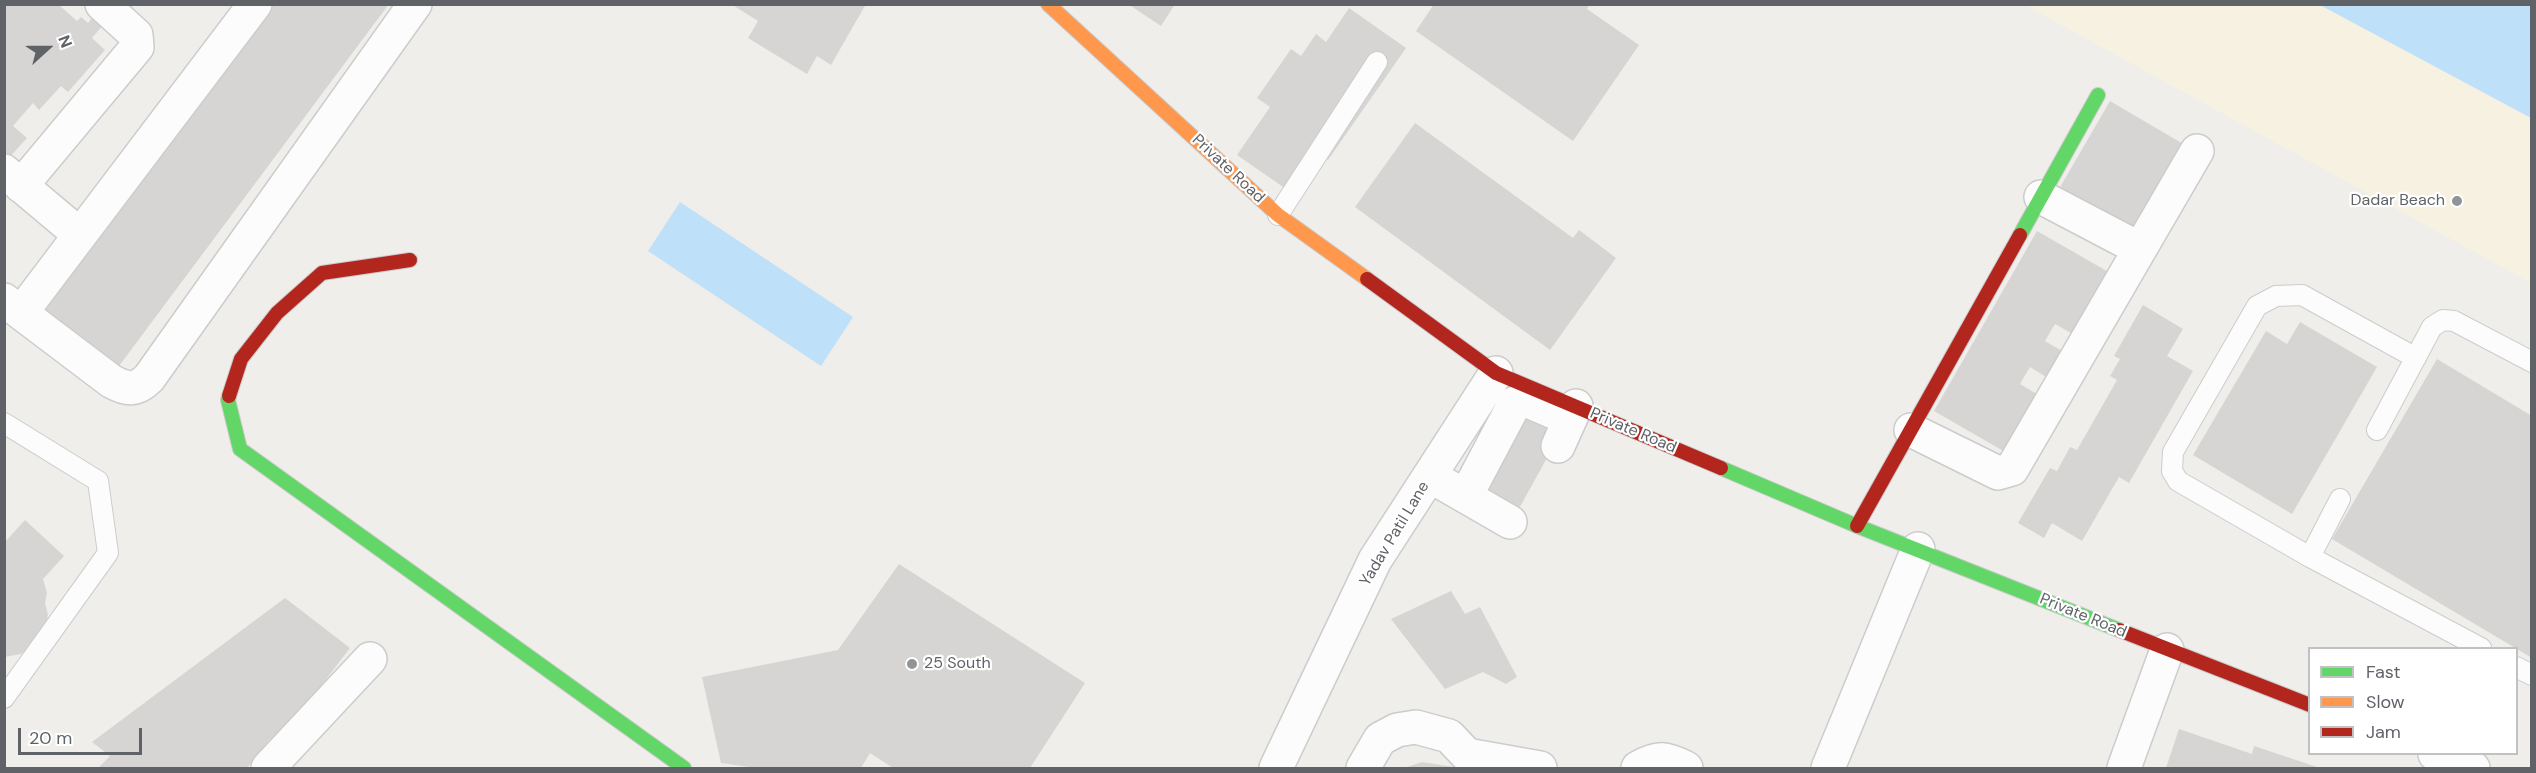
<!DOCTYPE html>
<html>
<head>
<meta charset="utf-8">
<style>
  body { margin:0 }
  #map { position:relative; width:2536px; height:773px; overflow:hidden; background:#efeeea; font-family:"DM Sans",sans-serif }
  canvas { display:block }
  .frame { position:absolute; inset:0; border:6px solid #5f6368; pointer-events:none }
  .legend { position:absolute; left:2308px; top:647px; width:210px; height:108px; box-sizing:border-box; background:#fff; border:2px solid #bfc1c3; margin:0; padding:8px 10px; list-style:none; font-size:18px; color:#5f6368 }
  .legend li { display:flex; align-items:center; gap:12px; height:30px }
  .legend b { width:30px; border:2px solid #bfc1c3 }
  .north { position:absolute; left:18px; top:18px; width:60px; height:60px; -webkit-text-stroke:4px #fff; paint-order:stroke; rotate:69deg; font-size:16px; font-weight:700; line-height:24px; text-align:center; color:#5f6368 }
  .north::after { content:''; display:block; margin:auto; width:21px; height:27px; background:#5f6368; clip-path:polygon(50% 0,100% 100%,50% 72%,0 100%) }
  .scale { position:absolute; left:18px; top:728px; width:124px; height:27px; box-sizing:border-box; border:3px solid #5f6368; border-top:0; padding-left:8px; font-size:18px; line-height:21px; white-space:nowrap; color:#5f6368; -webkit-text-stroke:4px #fff; paint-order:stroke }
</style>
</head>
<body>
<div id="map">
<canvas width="2536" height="773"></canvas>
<div class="frame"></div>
<ul class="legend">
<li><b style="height:8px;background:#63d668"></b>Fast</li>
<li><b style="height:8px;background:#ff974d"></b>Slow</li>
<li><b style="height:8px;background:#b3261e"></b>Jam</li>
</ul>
<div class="north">N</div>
<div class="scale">20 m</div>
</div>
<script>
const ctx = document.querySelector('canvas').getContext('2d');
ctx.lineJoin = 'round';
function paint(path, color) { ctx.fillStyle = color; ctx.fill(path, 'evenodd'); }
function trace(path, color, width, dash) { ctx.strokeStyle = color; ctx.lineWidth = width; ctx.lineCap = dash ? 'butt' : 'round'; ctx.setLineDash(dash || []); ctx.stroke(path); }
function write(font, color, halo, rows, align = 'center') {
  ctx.font = font + ' "DM Sans",sans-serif'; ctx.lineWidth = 4.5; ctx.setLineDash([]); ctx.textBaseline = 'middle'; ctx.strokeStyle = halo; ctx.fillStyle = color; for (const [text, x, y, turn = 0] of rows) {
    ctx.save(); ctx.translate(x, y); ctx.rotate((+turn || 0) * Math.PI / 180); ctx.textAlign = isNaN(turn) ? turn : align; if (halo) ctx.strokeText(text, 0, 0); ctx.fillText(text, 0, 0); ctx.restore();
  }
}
paint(new Path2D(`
  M2025,5h295l211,113v165z`), '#f6f1e1');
paint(new Path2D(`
  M2320,5h211v113z
  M680,202l173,115 -32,49 -173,-115z`), '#bfe0f9');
paint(new Path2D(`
  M4,4h54l19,17 4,-4 7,6 6,-8 10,9 -12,14 13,12 -37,42 -7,-6 -22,24 -6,-7 -20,23 14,12 -20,22 -3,-2z
  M264,4h125l-273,366 -80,-60z
  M731,4h135l-35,61 -14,-9 -10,18 -59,-36 10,-17z
  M1128,4h47l-14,22z
  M1434,4h156l-3,5 52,36 -66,96 -157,-110z
  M1349,8l57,40 -78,112 -12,-8 -27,39 -52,-36 33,-48 -13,-9 34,-49 10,7 15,-22 10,8z
  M2110,101l80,47 -50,88 -81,-47z
  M1415,123l158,115 6,-8 37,28 -66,92 -195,-143z
  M2037,231l75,43 -36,62 -21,-12 -10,17 24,14 -15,27 -24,-15 -10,17 25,15 -33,57 -78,-45z
  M2143,305l40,24 -16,27 26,15 -64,112 -10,-6 -37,64 -30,-18 -8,15 -26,-15 32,-55 7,3 13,-24 7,3 40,-70 -7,-4 10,-17 -6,-3z
  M2300,322l77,45 -85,147 -99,-59 73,-124 21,13z
  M2437,359l95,57v242l-200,-119z
  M1517,410l47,17 -48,87 -43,-24z
  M25,520l39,36 -21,23 4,14 -2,10 3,12 -4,16 -9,15 -14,8 -17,3v-114z
  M899,564l186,119 -55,85h-137l-23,-15 -9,15h-105l-35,-5 -19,-86 136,-27z
  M1451,591l14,23 15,-7 37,70 -11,7 -23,-12 -38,17 -54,-70z
  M285,598l65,50 -59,77 -10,21 -11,-7 -23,29h-149l12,-12 -18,-14z
  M2179,729l73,25 2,-8 66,22h-154z
  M1422,762l32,5 -1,1h-49z`), '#d6d5d3');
const lane = new Path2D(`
  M1278,215l99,-153
  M4,423l94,58 10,72 -104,145
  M2377,430l55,-103 11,-7 11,1 78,41
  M2340,499l-30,58 171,91
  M2310,557l-132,-76 -6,-10 1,-19 84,-146 19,-10 26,-1 114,63
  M2516,667l16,8`);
const street = new Path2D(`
  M4,171l76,64
  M21,186l116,-139 -1,-12 -34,-31
  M2041,197l99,52
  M4,300l107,81c16,9 25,10 38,-3l266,-374
  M21,313l234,-309
  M1911,430l87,43 14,-4 185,-318
  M1558,446l18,-40
  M1444,484l66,38
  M1470,488l45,-85 13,-2 35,15
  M2435,754l38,14
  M268,768l102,-109
  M1276,768l99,-208 121,-187
  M1363,768l17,-29 17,-9 19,-3 33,9 18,19 73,13
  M1638,768c20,-12 28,-10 48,0
  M1828,768l90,-219
  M2124,768l43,-118`);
const fast = new Path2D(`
  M2020,235l78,-140
  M229,396l-1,4 12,49 444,319
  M1721,468l136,58 262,104`);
const slow = new Path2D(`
  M1048,4l230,211 89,64`);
const jam = new Path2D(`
  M1367,279l129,94 225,95
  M229,396l12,-37 36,-46 45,-40 88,-13
  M1857,526l163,-291
  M2119,630l191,75`);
trace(lane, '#cbcccc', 22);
trace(street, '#cbcccc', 36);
trace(fast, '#cacacb', 16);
trace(slow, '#cacacb', 16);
trace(jam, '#cacacb', 16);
trace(lane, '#fdfcfc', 20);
trace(street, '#fdfcfc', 33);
trace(fast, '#63d668', 14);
trace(slow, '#ff974d', 14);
trace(jam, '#b3261e', 14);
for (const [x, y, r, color] of [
  [2457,201,6,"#919496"],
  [912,664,6,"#919496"]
]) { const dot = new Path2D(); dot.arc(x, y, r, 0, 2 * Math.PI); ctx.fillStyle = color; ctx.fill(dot); trace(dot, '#fff', 2); }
write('16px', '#5f6368', '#fff', [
  ["Private Road",1228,169,43],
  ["Private Road",1633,431,23],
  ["Yadav Patil Lane",1395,534,-59],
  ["Private Road",2083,616,22]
]);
write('16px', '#5f6368', '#fff', [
  ["Dadar Beach",2445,201],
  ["25 South",924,664,"left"]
], 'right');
</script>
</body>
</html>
